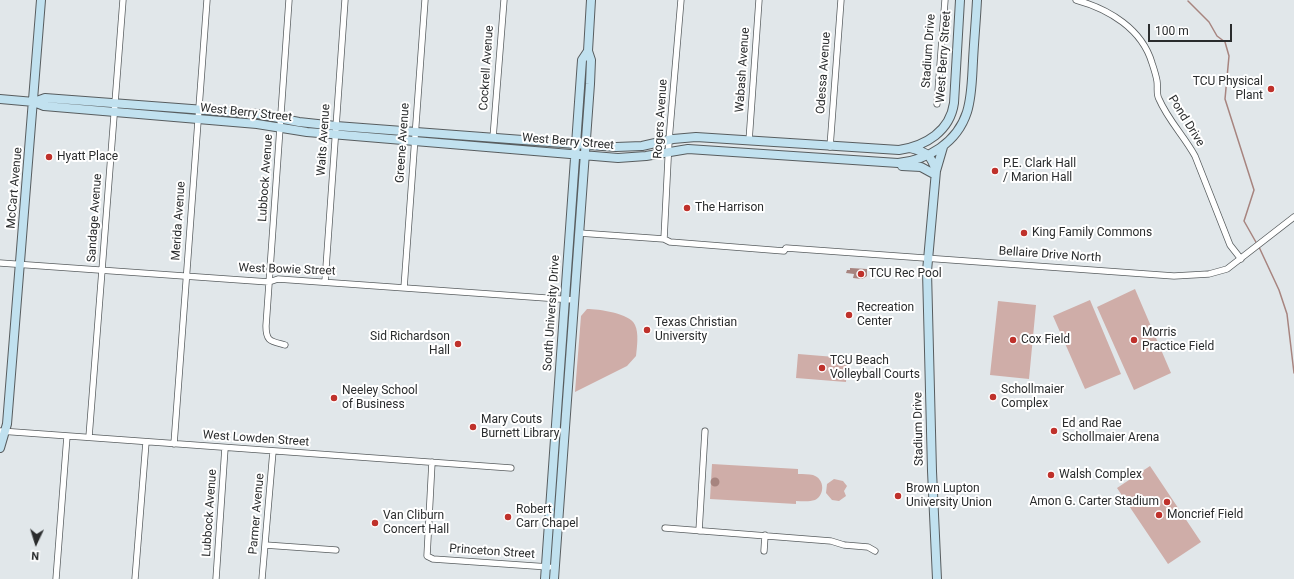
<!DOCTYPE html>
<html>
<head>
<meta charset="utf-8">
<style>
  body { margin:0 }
  #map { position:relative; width:1294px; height:579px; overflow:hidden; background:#e1e7ea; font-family:Roboto,sans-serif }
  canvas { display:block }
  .north { position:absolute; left:16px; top:523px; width:40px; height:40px; -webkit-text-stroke:3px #fff; paint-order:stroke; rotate:184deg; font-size:11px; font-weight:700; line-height:16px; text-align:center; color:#2a2c2d }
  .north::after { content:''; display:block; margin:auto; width:14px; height:18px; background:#2a2c2d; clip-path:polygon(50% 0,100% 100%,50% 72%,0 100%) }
  .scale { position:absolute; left:1148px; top:24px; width:84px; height:18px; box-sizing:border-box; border:2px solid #2a2c2d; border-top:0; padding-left:5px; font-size:12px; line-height:14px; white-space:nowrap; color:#2a2c2d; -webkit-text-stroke:3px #fff; paint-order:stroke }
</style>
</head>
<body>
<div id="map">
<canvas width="1294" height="579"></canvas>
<div class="north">N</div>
<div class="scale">100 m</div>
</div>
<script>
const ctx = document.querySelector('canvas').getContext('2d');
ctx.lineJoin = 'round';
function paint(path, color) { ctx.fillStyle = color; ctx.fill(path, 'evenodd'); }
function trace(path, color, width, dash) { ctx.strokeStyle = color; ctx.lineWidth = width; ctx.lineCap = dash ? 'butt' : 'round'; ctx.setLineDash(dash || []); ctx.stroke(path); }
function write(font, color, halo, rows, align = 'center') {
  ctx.font = font + ' Roboto,sans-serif'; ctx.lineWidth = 4; ctx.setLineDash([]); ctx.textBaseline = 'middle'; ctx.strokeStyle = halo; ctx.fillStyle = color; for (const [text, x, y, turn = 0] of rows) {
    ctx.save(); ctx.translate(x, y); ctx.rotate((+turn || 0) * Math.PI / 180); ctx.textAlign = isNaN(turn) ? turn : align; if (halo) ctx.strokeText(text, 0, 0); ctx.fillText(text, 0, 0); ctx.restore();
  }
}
paint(new Path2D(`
  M1135,289l36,84 -37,17 -37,-83z
  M1090,300l31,74 -36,15 -32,-73z
  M998,301l38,4 -7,74 -39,-4z
  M587,309c11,0 43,4 48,16 4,8 2,22 1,31l-9,10 -52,26 6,-76z
  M798,354l49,4 -1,24 -50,-4z
  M712,464l86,5v5c5,0 11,0 15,1 12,4 12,20 2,25 -6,2 -13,1 -19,1v3l-86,-5z
  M1150,466l51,76 -33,22 -51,-76z
  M834,479l9,2 4,5 -3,5 2,5 -7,5 -7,-1 -6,-7 1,-9z`), '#cfada8');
paint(new Path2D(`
  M850,268l17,1v7l-5,3 -9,-1 1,-4 -8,-1 1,-3h3z
  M710.5 482a4.5 4.5 0 1 1 9 0a4.5 4.5 0 1 1-9 0Z`), '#a7847f');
trace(new Path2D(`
  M1188,1l21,21 8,14 8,6 4,14 -4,43 29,91 -10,31 13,23
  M1259,247l20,43 8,24 7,59`), '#a7847f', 1.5);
const street = new Path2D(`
  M1076,0c33,9 66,29 76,63 2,6 4,12 5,18 1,6 -1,13 2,18 9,21 25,37 36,57l35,89 11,14
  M937,104l8,-104
  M493,138l11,-138
  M749,141l10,-141
  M830,147l11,-147
  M579,233l85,6 6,3 114,9 2,-3 388,28 35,-2 18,-5 67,-52
  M664,239l5,-99 12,-140
  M0,263l269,19 9,-3 296,21
  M325,282l20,-282
  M404,288l21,-288
  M285,345c-14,-4 -19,-3 -19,-19l23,-326
  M0,431l511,37
  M89,437l34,-437
  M174,444l33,-444
  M432,462l-5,94 6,3 116,8
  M665,528l166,13 13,4 24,2 7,4
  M699,531l6,-100
  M265,545l71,5
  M764,551l1,-16
  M56,579l11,-143
  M135,579l11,-137
  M216,579l9,-131
  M262,579l11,-128`);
const secondary = new Path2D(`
  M0,99l34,3 10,4 213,18 50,8 311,26 28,-2 42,-7 210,14c30,-3 59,-20 69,-51 5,-16 5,-34 6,-51 1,-20 3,-41 4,-61
  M34,102l11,-4 213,16 41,8 37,4 280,21 26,-1 31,-7 23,-2 203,13c27,-4 51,-19 55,-47l6,-103
  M910,148c17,4 21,7 26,23l-9,100 5,200 5,108
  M902,166l19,1 11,6
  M936,171l7,-24
  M0,448l7,-24 34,-424
  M545,579l37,-519 6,-9
  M554,579l36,-495 1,-24 -3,-9 3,-51`);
trace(street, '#585d5f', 7);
trace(secondary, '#585d5f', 10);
trace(street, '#fff', 5.5);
trace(secondary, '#c1e1ef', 8);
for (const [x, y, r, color] of [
  [1271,89,4,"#bf312b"],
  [49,157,4,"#bf312b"],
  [995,171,4,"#bf312b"],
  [687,208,4,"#bf312b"],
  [1024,233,4,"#bf312b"],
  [861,274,4,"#bf312b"],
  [849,315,4,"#bf312b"],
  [647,330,4,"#bf312b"],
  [1013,340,4,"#bf312b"],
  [1134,340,4,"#bf312b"],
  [458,344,4,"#bf312b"],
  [822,368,4,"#bf312b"],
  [993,397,4,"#bf312b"],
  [334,398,4,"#bf312b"],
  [473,427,4,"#bf312b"],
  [1054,431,4,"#bf312b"],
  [1051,475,4,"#bf312b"],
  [898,496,4,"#bf312b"],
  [1167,502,4,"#bf312b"],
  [1159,515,4,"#bf312b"],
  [508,517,4,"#bf312b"],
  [375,523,4,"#bf312b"]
]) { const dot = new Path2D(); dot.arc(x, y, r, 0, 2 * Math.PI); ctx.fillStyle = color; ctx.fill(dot); trace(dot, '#fff', 1.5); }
write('12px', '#2a2c2d', '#fff', [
  ["Stadium Drive",929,51,-86],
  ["West Berry Street",944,57,-86],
  ["Cockrell Avenue",487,68,-86],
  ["Wabash Avenue",743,70,-86],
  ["Odessa Avenue",824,73,-86],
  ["West Berry Street",246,113,6],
  ["Rogers Avenue",661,119,-86],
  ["Pond Drive",1186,121,58],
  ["Waits Avenue",324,140,-86],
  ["West Berry Street",568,142,5],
  ["Greene Avenue",403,143,-86],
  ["Lubbock Avenue",266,178,-86],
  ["McCart Avenue",15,188,-85],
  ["Sandage Avenue",95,218,-86],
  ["Merida Avenue",179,221,-86],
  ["Bellaire Drive North",1050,255,4],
  ["West Bowie Street",287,270,2],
  ["South University Drive",552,313,-86],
  ["Stadium Drive",919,429,-91],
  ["West Lowden Street",256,439,4],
  ["Lubbock Avenue",210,513,-86],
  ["Parmer Avenue",257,514,-85],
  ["Princeton Street",492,552,4]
]);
write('12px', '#2a2c2d', '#fff', [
  ["TCU Physical",1263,82,"right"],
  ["Plant",1263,96,"right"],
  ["Hyatt Place",57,157],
  ["P.E. Clark Hall",1003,164],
  ["/ Marion Hall",1003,178],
  ["The Harrison",695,208],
  ["King Family Commons",1032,233],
  ["TCU Rec Pool",869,274],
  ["Recreation",857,308],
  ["Center",857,322],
  ["Texas Christian",655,323],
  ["University",655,337],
  ["Morris",1142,333],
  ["Practice Field",1142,347],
  ["Sid Richardson",450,337,"right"],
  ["Hall",450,351,"right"],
  ["Cox Field",1021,340],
  ["TCU Beach",830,361],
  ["Volleyball Courts",830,375],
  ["Schollmaier",1001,390],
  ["Complex",1001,404],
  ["Neeley School",342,391],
  ["of Business",342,405],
  ["Mary Couts",481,420],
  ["Burnett Library",481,434],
  ["Ed and Rae",1062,424],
  ["Schollmaier Arena",1062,438],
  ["Walsh Complex",1059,475],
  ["Brown Lupton",906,489],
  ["University Union",906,503],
  ["Amon G. Carter Stadium",1159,502,"right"],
  ["Robert",516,510],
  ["Carr Chapel",516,524],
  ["Moncrief Field",1167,515],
  ["Van Cliburn",383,516],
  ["Concert Hall",383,530]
], 'left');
</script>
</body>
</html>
